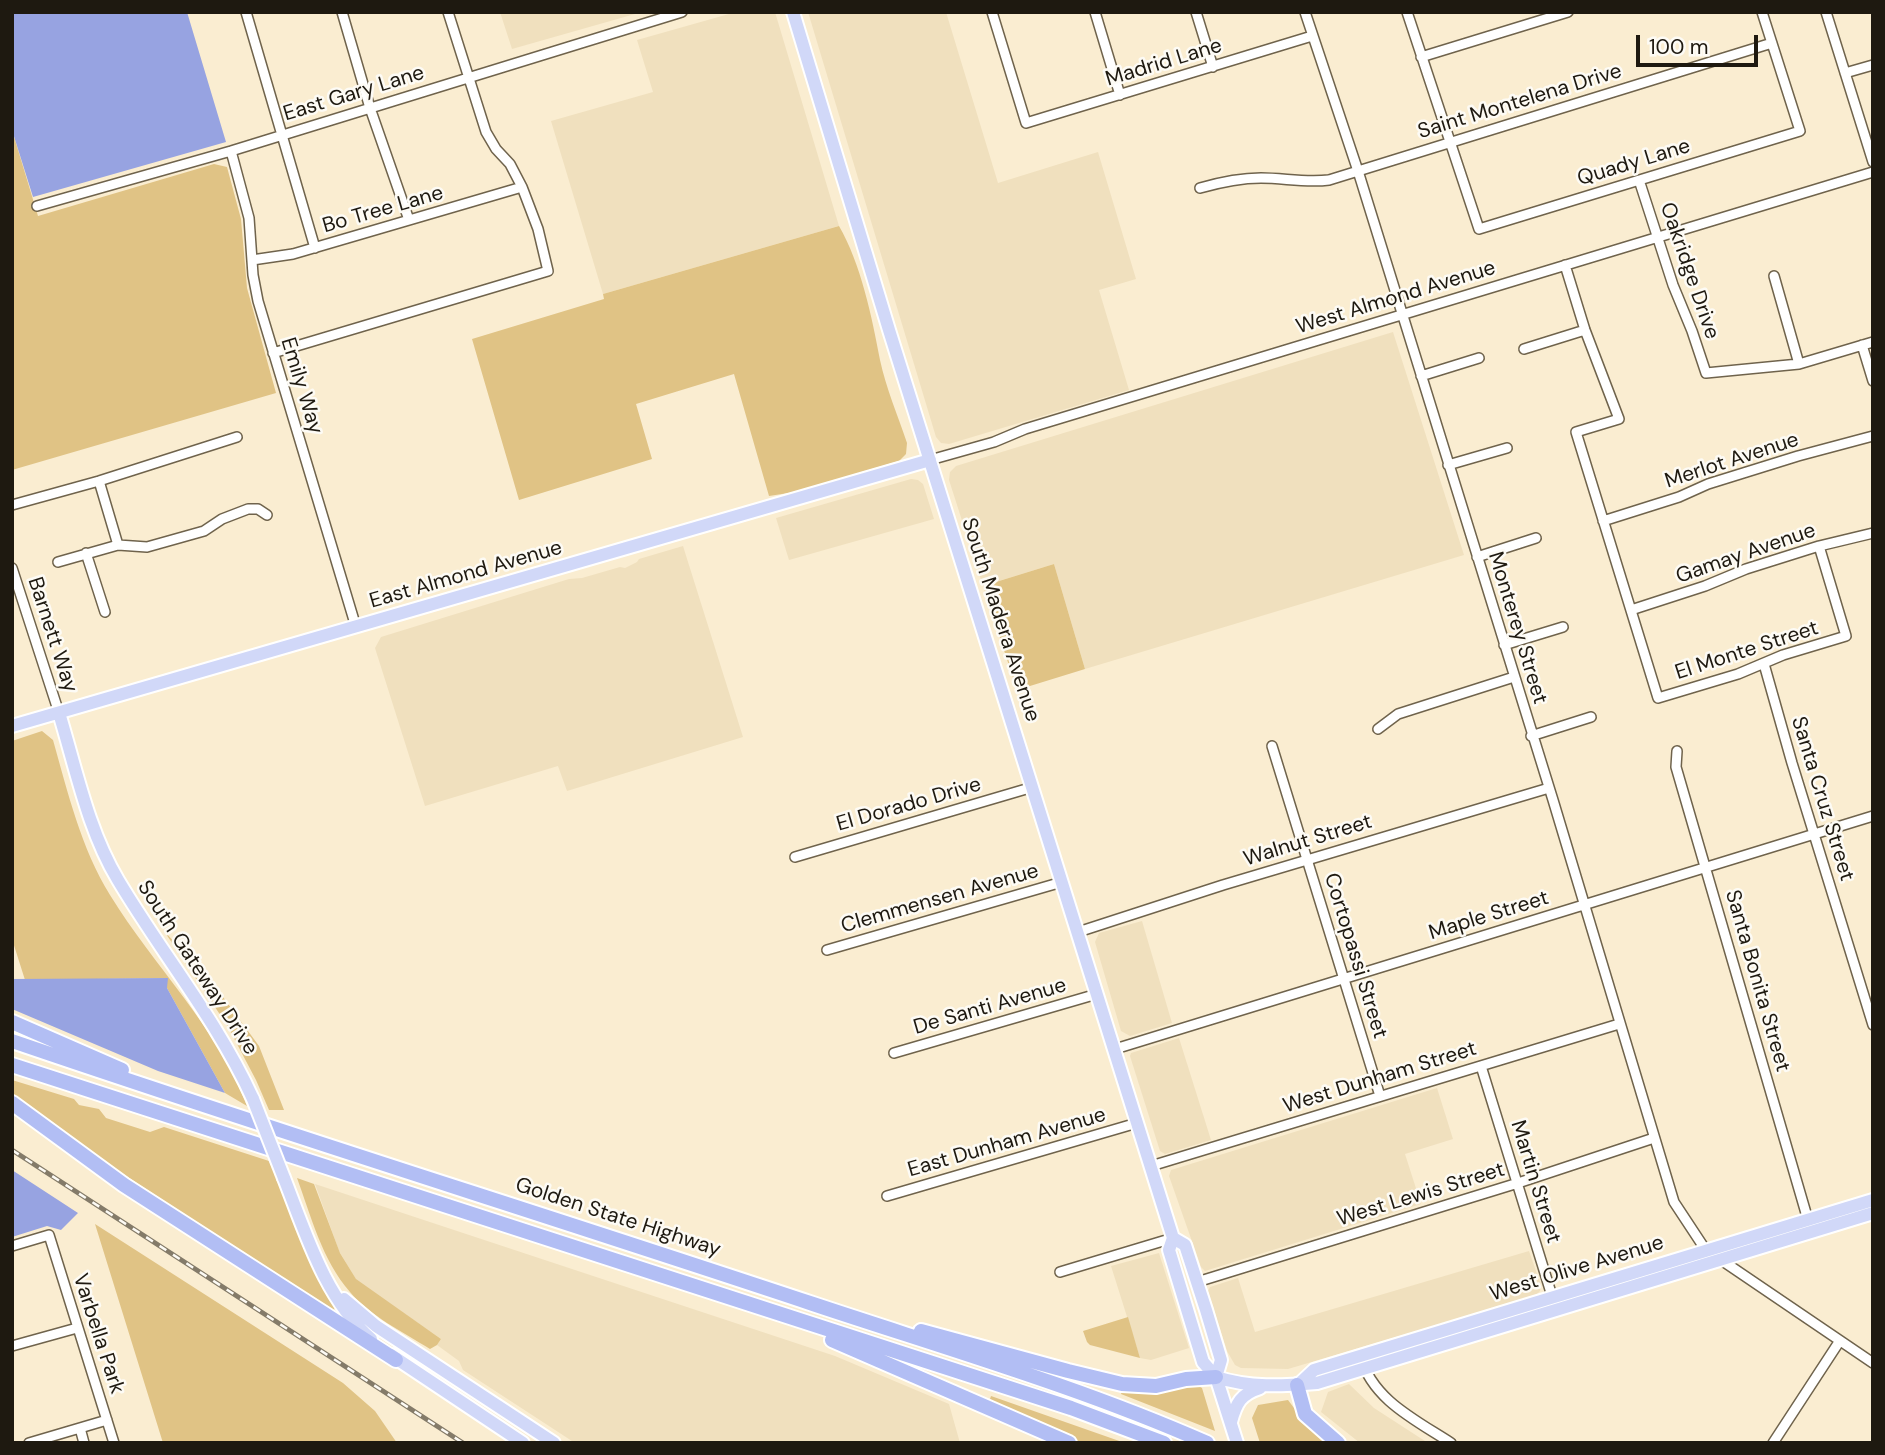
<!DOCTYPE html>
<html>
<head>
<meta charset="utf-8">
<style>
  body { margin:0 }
  #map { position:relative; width:1885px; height:1455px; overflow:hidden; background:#faedd1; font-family:"DM Sans",sans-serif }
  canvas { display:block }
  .frame { position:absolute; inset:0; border:14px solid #1e1910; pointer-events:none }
  .scale { position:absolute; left:1636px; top:35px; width:122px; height:32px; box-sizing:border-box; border:4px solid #1e1910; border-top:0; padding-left:9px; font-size:21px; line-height:24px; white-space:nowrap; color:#1e1910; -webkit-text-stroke:5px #fdfbf5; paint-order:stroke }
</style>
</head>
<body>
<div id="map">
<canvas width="1885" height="1455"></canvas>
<div class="frame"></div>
<div class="scale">100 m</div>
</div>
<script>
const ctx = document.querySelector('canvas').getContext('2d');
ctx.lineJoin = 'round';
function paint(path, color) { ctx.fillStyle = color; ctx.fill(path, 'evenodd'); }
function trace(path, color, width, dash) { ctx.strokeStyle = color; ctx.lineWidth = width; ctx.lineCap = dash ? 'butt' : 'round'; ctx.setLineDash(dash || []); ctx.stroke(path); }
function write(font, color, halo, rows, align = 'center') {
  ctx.font = font + ' "DM Sans",sans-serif'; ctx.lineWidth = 5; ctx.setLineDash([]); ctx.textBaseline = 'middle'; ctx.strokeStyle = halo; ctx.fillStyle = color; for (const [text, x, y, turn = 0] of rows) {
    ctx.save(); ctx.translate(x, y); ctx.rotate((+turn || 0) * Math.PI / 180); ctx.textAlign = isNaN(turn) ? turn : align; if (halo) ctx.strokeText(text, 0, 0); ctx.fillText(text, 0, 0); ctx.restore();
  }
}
paint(new Path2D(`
  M500,12h142l-130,37z
  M736,12h39l64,214 -236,68 -52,-173 102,-29 -16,-52z
  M808,12h138l52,171 100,-31 38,127 -37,11 30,100 -180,54 -8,-1 -5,-6z
  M1393,332l71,223 -379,114 -31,-105 -71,22 -34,-106 1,-8 6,-6z
  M911,479l7,1 5,4 11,35 -145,41 -13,-42z
  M683,546l60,191 -176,54 -9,-25 -133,40 -50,-158 6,-11 188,-58 13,-1 38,-11 5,1 12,-6 2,-3z
  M1142,921l30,102 -42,13 -9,-5 -26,-89 4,-9z
  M1179,1038l32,102 -46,14 -5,-3 -30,-95 1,-3z
  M1437,1088l16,51 -48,15 16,50 -216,67 -4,-4 -32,-91 2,-6z
  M315,1184l520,172 114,48 11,39h-385l-112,-73 -4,-9 -22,-16 4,-6 -84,-58 -18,-30z
  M1529,1251l12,34 -1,6 -5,5 -247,73 -47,-1 -6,-3 -8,-14 -19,-60 2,-4 28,-9 17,54z
  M1159,1253l30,95 -38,12 -11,-2 -29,-92z
  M1349,1384l25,24 54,35h-68l-39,-31 7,-20z`), '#f0e0be');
paint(new Path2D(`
  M12,130l26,86 176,-52 13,3 14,52 6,69 29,105 -264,77z
  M839,226c22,38 33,91 41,134 6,28 18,56 27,83l-1,11 -7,7 -104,31 -26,4 -35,-122 -98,30 16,55 -133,41 -47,-161 132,-40 -1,-5z
  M1054,564l31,105 -68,21 -34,-104z
  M42,731l11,9c15,53 28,108 57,155 44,72 107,131 137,211l-22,-13 -58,-105v-10l-142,2 -13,-41v-198z
  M164,931l48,51 47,64 25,64h-15l-13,-30 -29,-55z
  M12,1080l62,19 5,6 20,4 7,9 44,14 14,-5 105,34c22,49 36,103 66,147l-2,4 -222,-146 -99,-73z
  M297,1178l17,6 26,69 16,26 85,60 -4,6 -7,4c-27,-17 -60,-33 -80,-57 -28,-32 -39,-76 -53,-114z
  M95,1224l248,159 32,28 22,32h-234z
  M1128,1317l12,41 -50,-13 -3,-3 -4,-11z
  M1195,1384l7,4 13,43 -94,-37 2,-6z
  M991,1396l134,47h-47l-89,-41z
  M1288,1400l12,16 32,27h-72l-8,-25 6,-13z`), '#e0c385');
paint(new Path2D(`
  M12,12h175l39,130 -193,55 -21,-67z
  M168,978l-1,10 58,105 -67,-22 -146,-62v-30z
  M12,1170l66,43 -17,17 -14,-4 -35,11z`), '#97a3e1');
const minor = new Path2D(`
  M246,12l69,236
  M342,12l28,96 39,112
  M992,12l34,111 286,-87
  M1095,12l25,83
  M1196,12l17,55
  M1305,12l53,159 195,629 121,402 31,47 168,114
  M1407,12l72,217 321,-98 -38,-119
  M1826,12l47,150
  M1421,57l147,-45
  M1845,73l28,-8
  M231,151l18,67 4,57 5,26 98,326
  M1639,180l34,105 19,46 14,42 93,-9 74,-22
  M1200,188c21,-6 40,-10 61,-10 23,0 44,5 68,2l443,-137
  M37,206l194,-55 451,-139
  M252,260l41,-6 229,-67
  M1565,265l20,65 34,89 -43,13 82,266 80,-24 45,-19 63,-19 -27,-90
  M1774,276l25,88
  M1862,345l11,36
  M1524,349l61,-19
  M273,353l275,-82 -10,-42 -16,-42 -12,-23 -14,-15 -10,-17 -38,-120
  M1421,376l58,-18
  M930,460l64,-18 31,-13 848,-257
  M1448,465l59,-17
  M99,481l19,64
  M12,505l87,-24 138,-44
  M1603,521l76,-24 29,-13 90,-28 75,-20
  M86,553l19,59
  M1477,557l59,-19
  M58,562l60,-17 29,2 57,-16 18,-12 26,-10h10l9,6
  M12,568l47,145
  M1631,610l74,-24 41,-17 73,-23 54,-13
  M1504,645l59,-18
  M1764,664l28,99 81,262
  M1378,729l20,-15 116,-37
  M1531,736l60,-19
  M1272,746l108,350
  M1677,751l-1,16 132,453
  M795,857l238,-70
  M1078,932l145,-47 326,-97
  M827,950l235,-68
  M1115,1049l758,-233
  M894,1053l203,-59
  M1481,1066l75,243
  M1151,1166l468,-142
  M887,1196l250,-73
  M12,1246l37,-11 65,208
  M1060,1272l113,-34
  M1197,1282l321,-99 136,-45
  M12,1346l65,-18
  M1360,1356c13,44 54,63 91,87
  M80,1428l4,15
  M29,1443l78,-23
  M1773,1443l66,-101`);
const major = new Path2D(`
  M793,12l96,318 284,908 -4,12 34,112 13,15 21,66
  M59,713c17,56 29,117 59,167 44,74 99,140 135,219
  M12,726l918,-266
  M284,1178c22,56 41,120 87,161
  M1173,1238l12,7 21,65 15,50 -5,17
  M344,1299l32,27 178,117
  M391,1355l132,88
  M1216,1377c34,11 66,9 101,6l556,-170
  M1298,1385l16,-15 559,-170
  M1231,1422c5,-19 10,-28 29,-34`);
const highway = new Path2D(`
  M12,1022l110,48
  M12,1041c266,91 534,174 801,263 132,44 267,83 394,139
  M12,1065l1059,343 93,35
  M12,1103l112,82 272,175
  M921,1331l147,40 54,13 34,2 30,-7 30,-2
  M832,1340l237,103
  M1297,1385l8,29 33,29`);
trace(minor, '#6f634c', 12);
trace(major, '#fff', 16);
trace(highway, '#fff', 18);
trace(minor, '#fff', 9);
trace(major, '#d1d8f8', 12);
trace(highway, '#b2bef4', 14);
const rail = new Path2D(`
  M12,1150l451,293`);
trace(rail, '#847b69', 5);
trace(rail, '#fdfbf5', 2.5, [8]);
const majorBridge = new Path2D(`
  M253,1099l31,79`);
trace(majorBridge, '#fff', 16, []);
trace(majorBridge, '#d1d8f8', 12);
write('21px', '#1e1910', '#fdfbf5', [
  ["Madrid Lane",1164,63,-17],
  ["East Gary Lane",354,94,-17],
  ["Saint Montelena Drive",1520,102,-17],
  ["Quady Lane",1634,163,-17],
  ["Bo Tree Lane",383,210,-16],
  ["Oakridge Drive",1689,271,71],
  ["West Almond Avenue",1396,298,-17],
  ["Emily Way",301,386,73],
  ["Merlot Avenue",1732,461,-18],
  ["Gamay Avenue",1746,554,-19],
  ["East Almond Avenue",466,575,-16],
  ["South Madera Avenue",1000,620,72],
  ["Monterey Street",1517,628,73],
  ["Barnett Way",52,635,72],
  ["El Monte Street",1747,651,-18],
  ["Santa Cruz Street",1822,799,73],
  ["El Dorado Drive",909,805,-16],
  ["Walnut Street",1308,841,-17],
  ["Clemmensen Avenue",940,899,-16],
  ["Maple Street",1489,916,-17],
  ["Cortopassi Street",1355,956,73],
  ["South Gateway Drive",197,968,57],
  ["Santa Bonita Street",1757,981,74],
  ["De Santi Avenue",990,1007,-16],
  ["West Dunham Street",1380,1078,-17],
  ["East Dunham Avenue",1007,1143,-16],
  ["Martin Street",1535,1182,73],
  ["West Lewis Street",1421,1195,-17],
  ["Golden State Highway",618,1218,18],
  ["West Olive Avenue",1577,1269,-17],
  ["Varbella Park",98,1334,72]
]);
</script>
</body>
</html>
